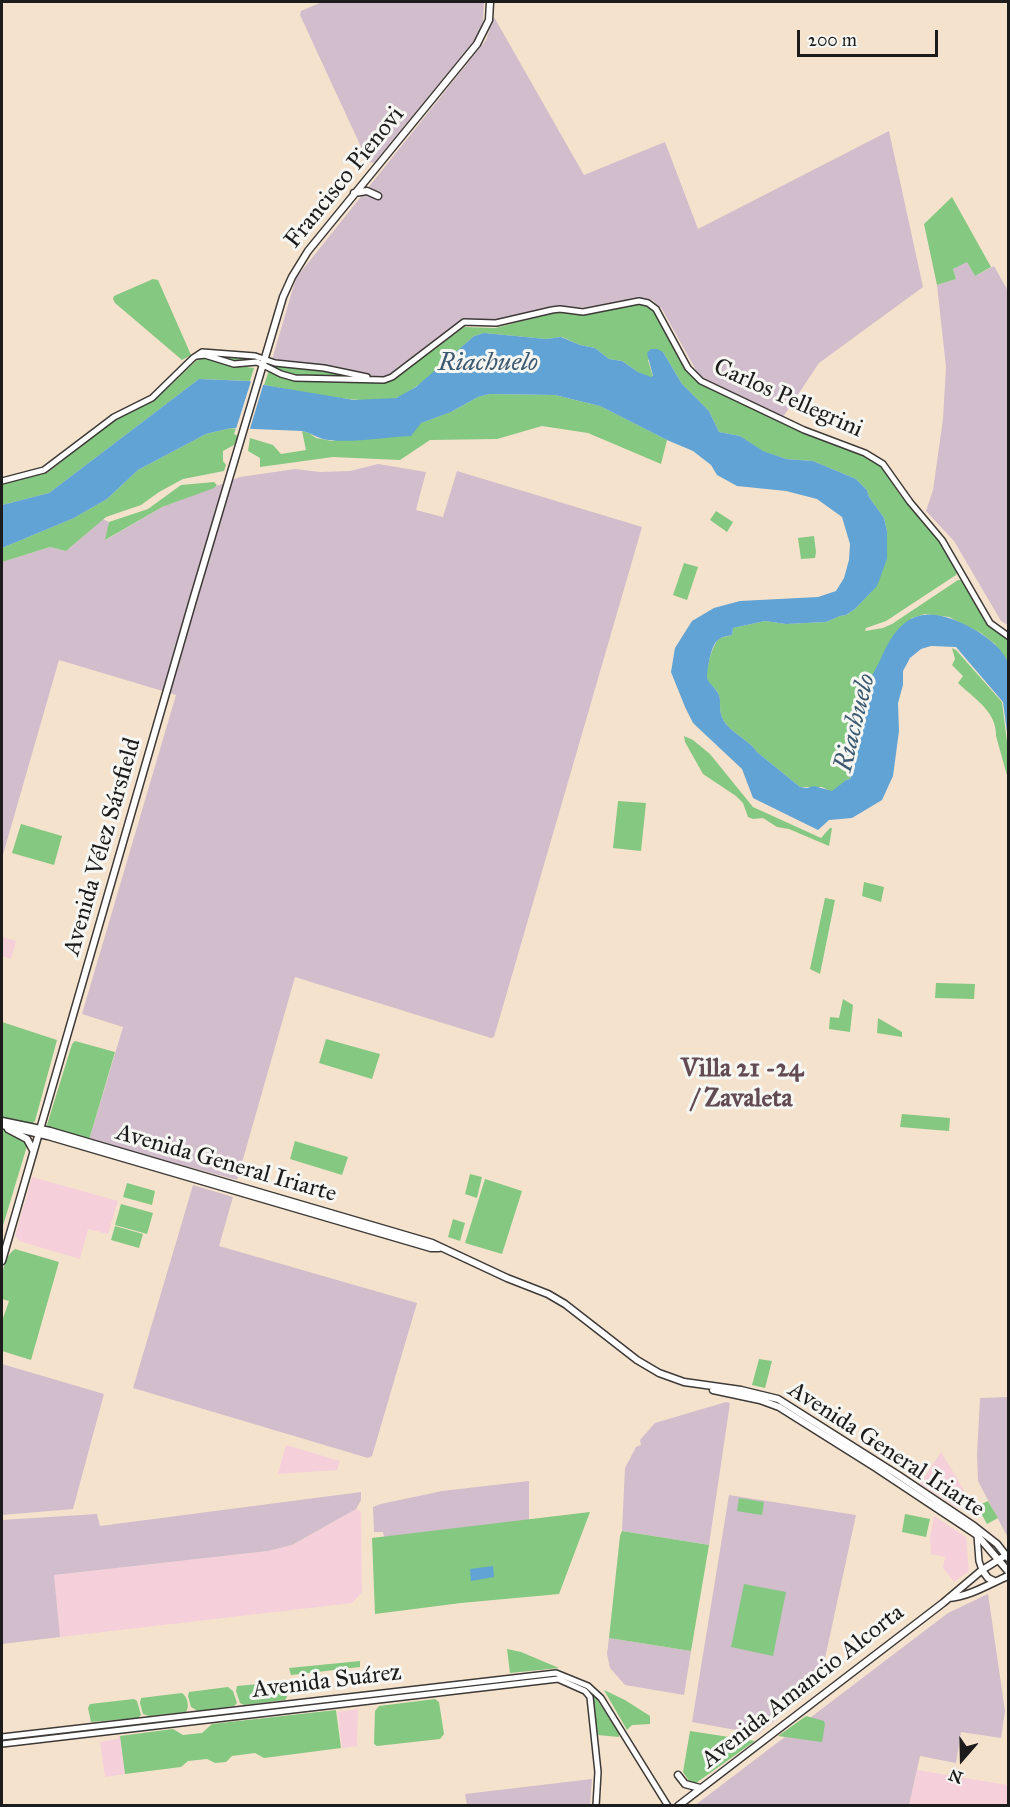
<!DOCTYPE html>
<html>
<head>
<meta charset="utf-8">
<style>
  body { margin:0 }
  #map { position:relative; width:1010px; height:1807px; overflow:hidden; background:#f5e2cd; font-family:"IM FELL Great Primer",serif }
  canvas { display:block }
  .frame { position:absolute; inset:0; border:3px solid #1c1c1c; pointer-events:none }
  .north { position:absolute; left:932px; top:1729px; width:60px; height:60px; -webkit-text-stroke:4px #f6f6f2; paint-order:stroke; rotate:200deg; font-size:16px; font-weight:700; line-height:24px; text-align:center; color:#1c1c1c }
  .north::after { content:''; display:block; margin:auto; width:21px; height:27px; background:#1c1c1c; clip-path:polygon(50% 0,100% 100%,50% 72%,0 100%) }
  .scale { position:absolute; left:797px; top:30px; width:141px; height:27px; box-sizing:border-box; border:3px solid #1c1c1c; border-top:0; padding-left:8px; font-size:18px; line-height:21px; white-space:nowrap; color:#1c1c1c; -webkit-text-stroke:4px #f6f6f2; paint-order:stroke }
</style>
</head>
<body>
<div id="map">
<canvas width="1010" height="1807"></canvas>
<div class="frame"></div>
<div class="north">N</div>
<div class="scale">200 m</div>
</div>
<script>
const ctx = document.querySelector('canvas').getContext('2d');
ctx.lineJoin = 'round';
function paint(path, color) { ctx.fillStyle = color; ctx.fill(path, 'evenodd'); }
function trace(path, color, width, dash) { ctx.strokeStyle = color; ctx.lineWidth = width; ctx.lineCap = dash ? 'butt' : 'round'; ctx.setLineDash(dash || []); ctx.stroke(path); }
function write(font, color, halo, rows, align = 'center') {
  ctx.font = font + ' "IM FELL Great Primer",serif'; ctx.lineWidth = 6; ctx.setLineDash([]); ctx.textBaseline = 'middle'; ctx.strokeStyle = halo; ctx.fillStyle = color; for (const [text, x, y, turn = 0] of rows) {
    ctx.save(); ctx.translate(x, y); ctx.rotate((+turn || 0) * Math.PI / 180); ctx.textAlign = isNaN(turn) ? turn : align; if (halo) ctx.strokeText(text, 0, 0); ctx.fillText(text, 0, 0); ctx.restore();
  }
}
paint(new Path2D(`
  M2,937l14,4 -5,18 -9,-3z
  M32,1177l86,24 -10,33 -20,-5 -8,30 -61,-18 -4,-5z
  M286,1445l54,16 -3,9 -59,4z
  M941,1452l23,38 -1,15 -4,4 -39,-25z
  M356,1509l5,3 1,80 -10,11 -292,34 -6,-62 214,-24 25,-6z
  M934,1516l32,21 3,34 -15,11 -11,-14 2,-11 -14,-3 -1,-15z
  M358,1709l-1,37 -15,2 -4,-36z
  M118,1736h2l5,38 -20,3 -5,-35 18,-3z
  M917,1770l91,15v20l-99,1z`), '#f5cfda');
paint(new Path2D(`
  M322,2h162l-1,20 -5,14 -104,127 -6,-1 -68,-147 1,-4z
  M494,17l90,158 81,-33 33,87 191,-98 34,156 -104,76 -36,54 -80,-34 -41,-74 -10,-9 -16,-2 -48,9 -47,4 -45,15h-33l-70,53 -124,-9 27,-92 190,-238z
  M967,261l8,15 19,-10 14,25v334l-7,-4 -47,-80 -28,-30 7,-21 10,-71 3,-52 -9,-82 19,-6 -3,-10z
  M378,464l48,8 -10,38 27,7 14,-46 185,56 -148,510 -3,1 -196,-61 -58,203 -148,-40 34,-113 -41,-13 94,-319 -117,-35 -57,198v-296l48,-15 16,4 37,-32 6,3 -3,18 56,-33 78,-30 55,-8 25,3 30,-1z
  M193,1185l40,12 -14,49 198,57 -45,153 -4,2 -235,-70z
  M2,1364l102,30 -31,115 -71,6z
  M1008,1397v141l-30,-57 -1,-26 3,-57z
  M726,1402l4,1 -21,142 -87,-14 3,-63 11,-21 5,-2 -1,-5 15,-17z
  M529,1481v39l-145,17 -1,-5h-9l-1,-25 8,-3 61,-13z
  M361,1492v8l-5,9 -64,36 -24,6 -214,24 6,62 -58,7v-124l95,-6 3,12z
  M729,1495l127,20 -37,171 -26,20 -11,-2 -2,8 4,1 -26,21 -66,-12z
  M988,1594l17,117 -4,27 -40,-6 -5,31 -36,-7 -11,49 -215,1 254,-193z
  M609,1638l82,13 -7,44 -59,-10 -15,-17 -3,-14z
  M592,1779l-2,26h-123l-2,-11z`), '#d1bdcb');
paint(new Path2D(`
  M952,197l39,70 -16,9 -8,-14 -14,7 3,10 -19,6 -13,-61z
  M153,279l5,1 33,75 -9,5 -67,-57 -2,-4 1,-3z
  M635,305h9l11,6 31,58 9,11 11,7 110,51 51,19 14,9 19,29 41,48 17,27 -2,5 -70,46 -20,7 -1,3 18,-3 9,-4 66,-44h6l28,48 16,10v25l-13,-19 -14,-11 -32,-16 -24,-3 -13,4 -43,68v15l-13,33 1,7 -7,38 -4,1 -14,12 -10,-5h-22l-43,-35c-5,-9 -24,-19 -31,-28 -10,-14 -3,-20 -8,-31 -2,-6 -10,-8 -11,-15 -2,-7 6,-35 12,-39 3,-2 10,-3 13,-4l1,-7 32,-7 21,3 40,-2 14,-6 6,-1 9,-6 16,-17 16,-33v-28l-3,-13 -15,-21 -2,-7 -11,-11 -43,-18 -27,-2 -24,-8 -22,-15 -21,-4 -10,-21 -27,-27 -19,-32 -15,8 5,17 -2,1 -13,-6 -16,-11 -13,-2 -14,-11 -15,-3 -18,-8 -16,2 -62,-6 -10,3c-23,20 -47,48 -76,61 -24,11 -105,-7 -134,-12l5,-15 16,8 104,4 7,-4 68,-51 31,1 62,-16 22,3z
  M200,354l55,2 20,7 49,5 56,12 -91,-3 -32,-15 -19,2z
  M202,358l30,7 22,3 -4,13 -51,-2 -150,114 -47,12v-21l45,-11 73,-57 36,-17 40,-38z
  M490,394l65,1 45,11 67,34 -6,24 -73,-31 -46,-7 -45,13 -67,1 -30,20 -67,-3 -73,10v-9l-12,-7 2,-13 23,7 8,9 25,-4 -4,-19 7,2 7,5 16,3 89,-18 32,-12 25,-14z
  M231,428l5,1 -2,5 4,2 -4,9 -11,6v10l3,4 -2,6 -41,8 -24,13 -18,13 -35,12 -40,34 -16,-4 -48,15v-14l72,-30 33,-19 31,-29 68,-36z
  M214,482l3,3 -3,3 -52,19 -57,33 4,-18 39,-13 33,-24z
  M716,511l17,11 -6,10 -17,-12z
  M814,536l2,16 -1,6 -14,1 -3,-21z
  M684,563l14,4 -11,33 -14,-5z
  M952,648l4,2 46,52 6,48v29l-12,-43c1,-25 -23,-38 -38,-53l5,-7 -11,-11 3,-6z
  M684,736l9,4 17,14 43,53 68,31 9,-10h2l-3,18 -40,-17 -12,-2 -14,-9 -10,1 -5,-2 -5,-14 -7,-7 -33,-22 -18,-32z
  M618,801l28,2 -5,48 -28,-3z
  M21,824l41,12 -8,29 -42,-12z
  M864,882l20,5 -3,15 -19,-6z
  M825,898l10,2 -15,74 -10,-5z
  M936,983l39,1 -1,15 -39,-1z
  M843,999l10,6 -3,27 -21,-3 1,-12 9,1z
  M878,1018l24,14v5l-25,-4z
  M2,1022l55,18 -22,81 -3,3 -30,-6z
  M326,1039l54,15 -8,25 -53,-16z
  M75,1041l40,11 -26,88 -43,-12 26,-84z
  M902,1114l48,4 -1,13 -49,-4z
  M2,1130c9,2 16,7 24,12l1,4 -25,83z
  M295,1141l53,16 -6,18 -52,-16z
  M470,1174l12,3 -5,21 -12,-4z
  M485,1179l37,12 -20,63 -37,-11z
  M127,1183l28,8 -3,14 -29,-8z
  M121,1204l32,9 -6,21 -32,-9z
  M453,1219l12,4 -5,18 -12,-4z
  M115,1226l28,8 -4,14 -28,-8z
  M15,1249l44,13 -28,98 -29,-9v-30l7,-20 -7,-2c0,-18 -2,-39 13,-50z
  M759,1359l13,2 -7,27 -13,-3z
  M739,1498l25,4 -2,13 -25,-4z
  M988,1501l10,17 -11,6 -10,-18z
  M590,1512l-31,82 -98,9 -86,11 -3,-76z
  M905,1514l25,5 -4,18 -24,-5z
  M622,1531l87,14 -18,106 -82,-13 11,-102z
  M744,1584l42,8 -13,64 -42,-9z
  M507,1649l14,3 38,16 -49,5z
  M360,1661v6l-69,8 -2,-7z
  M552,1675l8,1 32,16 27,41v4l-21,-2 -7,-42 -32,-16 -22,1z
  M280,1682l3,2 4,13 -2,3 -41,5 -4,-2 -4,-12 1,-5z
  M228,1687l5,4 4,12 -3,3 -36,5 -7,-4 -3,-11 1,-4z
  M604,1690l21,10 25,16v8l-18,1 -5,5z
  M182,1693c5,3 8,13 4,19l-37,4 -6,-2 -3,-11 1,-5z
  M354,1698v2l-260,30 1,-1z
  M134,1699l3,2 4,14 -3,3 -47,4 -3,-14 2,-4z
  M435,1699l4,3 5,32 -4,5 -63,7 -3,-2 1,-33 4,-5z
  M336,1710l5,38 -77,10 -9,-5 -23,3 -6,6 -11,1 -8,-4 -19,2 -7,6 -56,7 -5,-38 53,-7 10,6 19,-2 10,-9z
  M806,1716l18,5 1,3 -3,18 -44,-6z
  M690,1731l65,10 -59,42 -7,-2 -6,-9z`), '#84c881');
paint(new Path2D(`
  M484,333l62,6 15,-2 19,8 15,3 14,11 13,2 16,11 13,5 2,-1 -6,-23 4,-4h6l6,3 19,32 27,27 10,21 21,4 23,15 23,8 27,2 43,18 11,11 2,7 15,21 3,13v28l-10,27 -22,23 -9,6 -6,1 -14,6 -40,2 -21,-3 -32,7 -1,7c-4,1 -11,2 -14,5 -7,5 -11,29 -11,38 2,6 8,9 11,15 5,10 -2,17 8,31 7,9 26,19 31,28l43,35 7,1 7,-2 18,5 14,-11 4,-1 3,-8 4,-30 -1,-7 7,-33h6c0,-5 -1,-9 0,-14 0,-9 9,-21 12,-29 20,-45 43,-54 87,-32 15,8 32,19 40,36 2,9 0,64 0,78l-5,-38 -47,-55 -25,-1 -10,3 -11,9 -7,13v14l-5,18 1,28 -6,45 -11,24 -30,18 -23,2 -11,10 -65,-32 -11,-29 -49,-46 -8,-16 -14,-35 4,-24 17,-27 22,-13 26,-7 78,-4 18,-6 8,-13 5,-18 1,-16 -8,-27 -25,-18 -31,-8 -49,-5 -20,-11 -6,-10 -18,-14 -26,-11 -67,-34 -45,-11 -65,-1 -12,3 -27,15 -30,11 -10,13c-26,1 -57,7 -82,4 -11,-1 -17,-7 -27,-9l-71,-3 -25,6 -68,36 -31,29 -33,19 -72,30v-43l47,-12 150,-114 50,2 15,4 90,15 42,-2 20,-11 58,-51z
  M493,1566l1,11 -23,4 -1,-12z`), '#60a3d4');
paint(new Path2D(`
  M252,378l12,4 -15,50h-14z`), '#f5e2cd');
const tertiary = new Path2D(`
  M197,356l8,-1 29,9 23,-2 24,12 14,4 89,2 8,-3 72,-55 32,1 56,-13 8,-1 23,3 56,-11 9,2 8,6 32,59 13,13 103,49 61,23 18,11 27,38 32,38 48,83 18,13
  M2,481l42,-11 70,-53 38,-19 41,-40 9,-6 53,4 20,7 49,5 43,9
  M977,1535l2,26 3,9
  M2,1737l554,-64 32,13 13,12 67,108
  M2,1744l556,-65 27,12 5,6 8,75 -2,34`);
const secondary = new Path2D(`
  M354,193l13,-2 11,5
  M2,1121l48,10 382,112 75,35 41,16 17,10 72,56 22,13 25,9 57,8 37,9 120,76 76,51 23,18 11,14
  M2,1125l46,11 383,112h8
  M8,1129l19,10 6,11
  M2,1261l191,-661 90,-303 9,-20 16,-26 169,-207 12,-24 1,-18
  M713,1390l47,10 19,7 97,61 101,67 31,36
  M982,1570l6,8 6,3
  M949,1598c22,-2 40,-14 59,-22
  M678,1775l7,9 15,4
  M678,1806l265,-203 39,-33 21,-13`);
trace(tertiary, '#3d3a37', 8);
trace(secondary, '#3d3a37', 9);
trace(tertiary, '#fff', 5);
trace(secondary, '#fff', 6);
write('24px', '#1c1c1c', '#f6f6f2', [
  ["Francisco Pienovi",345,178,-51],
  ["Carlos Pellegrini",788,399,24],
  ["Avenida Vélez Sársfield",103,847,-74],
  ["Avenida General Iriarte",226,1164,16],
  ["Avenida General Iriarte",886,1450,33],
  ["Avenida Suárez",327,1682,-7],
  ["Avenida Amancio Alcorta",803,1687,-38]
]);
write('italic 26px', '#3b596f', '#f6f6f2', [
  ["Riachuelo",488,364],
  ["Riachuelo",856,723,-76]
]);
write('bold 26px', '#624b53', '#f6f6f2', [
  ["Villa 21 -24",742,1070],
  ["/ Zavaleta",742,1100]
]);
</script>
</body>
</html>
